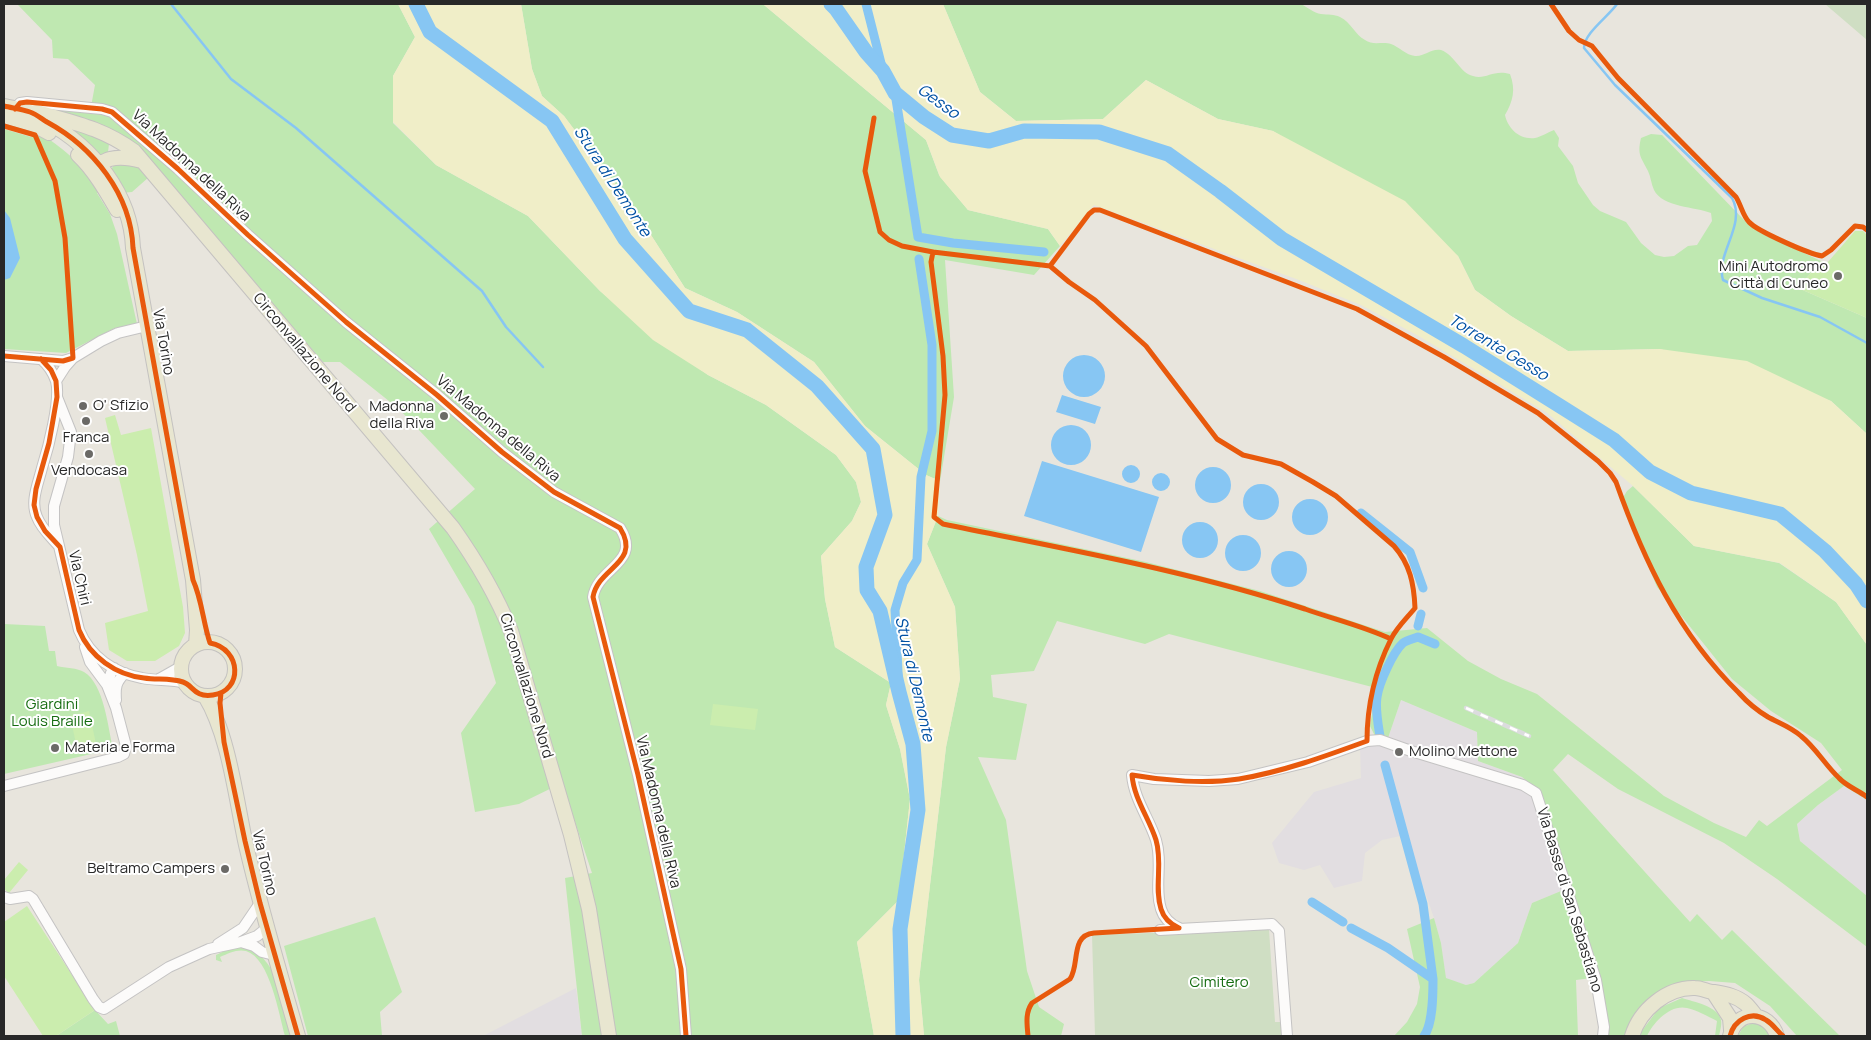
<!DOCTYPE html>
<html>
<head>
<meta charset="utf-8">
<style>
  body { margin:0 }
  #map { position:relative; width:1871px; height:1040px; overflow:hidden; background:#e8e5dd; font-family:Manrope,sans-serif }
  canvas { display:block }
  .frame { position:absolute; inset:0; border:5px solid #282828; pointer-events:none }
</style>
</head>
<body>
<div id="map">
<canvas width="1871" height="1040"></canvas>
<div class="frame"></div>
</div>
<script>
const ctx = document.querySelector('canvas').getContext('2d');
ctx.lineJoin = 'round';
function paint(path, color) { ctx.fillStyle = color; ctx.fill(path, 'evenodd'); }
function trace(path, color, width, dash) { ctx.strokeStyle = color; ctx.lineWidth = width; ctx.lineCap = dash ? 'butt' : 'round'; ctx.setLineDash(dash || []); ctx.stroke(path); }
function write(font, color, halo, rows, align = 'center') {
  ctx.font = font + ' Manrope,sans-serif'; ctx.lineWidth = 4; ctx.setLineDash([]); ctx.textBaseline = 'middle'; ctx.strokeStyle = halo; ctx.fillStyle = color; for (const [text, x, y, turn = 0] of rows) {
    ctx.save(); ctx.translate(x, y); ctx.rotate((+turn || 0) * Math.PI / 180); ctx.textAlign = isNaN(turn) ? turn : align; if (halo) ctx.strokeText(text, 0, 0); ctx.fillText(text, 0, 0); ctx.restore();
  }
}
paint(new Path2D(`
  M1401,700l76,32 1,29 44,16 17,15 32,97 -10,2 -29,12 -14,40 -44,40 -8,2 -20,-6 -5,-36 -7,-25 -29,-83 -23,5 -17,13 -3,28 -28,7 -14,-23 -16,5 -25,-7 -7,-20 42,-51 47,-14 -1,-31 28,-9z
  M1844,786l23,14v96l-67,-55 -3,-17 21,-19z
  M576,988l6,48h-99z`), '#e2dee1');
paint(new Path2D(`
  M17,4h381l17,33 -22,39v47l43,42 92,51 72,75 108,84 58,30 70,50 20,27 5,20 -9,19 -31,35 4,43 10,48 56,36 -5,22 14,44 10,50 -11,101 -42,42 17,94h-292l-17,-158 27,-5 -30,-90 -43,21 -44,8 -14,-79 35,-50 -22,-77 -45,-77 46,-40 -76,-80 -59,-47h-17l-182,-210 -105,-45 54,5 5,-27 -27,-26 -15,-1 -1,-18z
  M521,4l243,1 162,135 13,35 29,35 80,19 12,17 -26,29 -89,-15 9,137 -14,84 -14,-6 -61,-49 -51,-64 -77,-50 -52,-24 -50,-78 -71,-94 -22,-20 -10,-27z
  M943,4h358c6,3 13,9 20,10 7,1 13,0 19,3 11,5 15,18 25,23 8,6 18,1 26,4 8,3 15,11 24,12 9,1 16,-8 26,-6 14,5 19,23 32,26 13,4 20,-7 37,-2 6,16 3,27 -5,41 3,14 15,25 30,23 6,-1 13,-6 19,-8l5,8 -1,8 15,20 5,17 15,22 7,6 26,11 15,21 14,12 9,2 10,-1 14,-10 9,-1 15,-24 -1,-8c-15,-6 -49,-6 -57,-23 -3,-6 -3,-13 -6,-19 -7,-14 -11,-16 -7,-33l10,-4 11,1 82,85 15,12 62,29 -23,27 69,30v116l-36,-33 -171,-52 -92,2 -57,-35 -36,-26 -17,-34 -185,-125 -55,-12 -72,-39 -43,39 -87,2 -36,-29z
  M65,125l18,4 26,15 -1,8 -9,5z
  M4,129l27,8 7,-5c24,15 46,34 63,57l-4,4 13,21 7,20 20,90 -22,4 -49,25 -62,-4z
  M117,162l19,1 13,14 -17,15 -11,1 -10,-24z
  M1633,486l61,60 85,17 57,39 31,43v155l-23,-14 -26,19 -21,19 3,17 67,55v51l-90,-68 -53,-36 -106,-54 -50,-35 -15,16 137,152 7,-8 25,26 10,-10 108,106h-43l-27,-30 -35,-23 -26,-2 -23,1 -59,54h-21l-6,-59 -24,3 2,56h-184l13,-14 10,-18 3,-17 -13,-58 27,-11 7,25 5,35 20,7 8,-2 44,-40 14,-40 29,-12 11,32 10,-6 -11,-28 -32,-97 -17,-15 -44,-16 -1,-29 -76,-32 -13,38 -13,-2 -5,-10 6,-38 -207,-54 -24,10 -88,-23 -23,50 -43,4 2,22 34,7 -11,56 -38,-3 28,63 21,151 12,36 25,17 -3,12h-137l-5,-56 27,-233 14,-68 -5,-72 -28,-63 11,-28 9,4 199,42 114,29 125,41 42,-4 41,33 33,18 36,15 127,102 50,27 32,14 13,-17 8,6 75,-56 -21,-27 -50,-32 -39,-32 -57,-71 -18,-21 -36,-86 6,-10z
  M4,624l41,2 4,25h6l2,15c8,2 21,2 27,6 20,12 24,55 29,77l-109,25z
  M375,917l27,75 -22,20 2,24h-74l-24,-90z
  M233,947c5,0 11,0 16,2 30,11 36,60 43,87h-7c-6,-21 -15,-78 -39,-85 -9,-2 -17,2 -26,6l2,5 -6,-2v-5z
  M1682,998c12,4 36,8 39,22 1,5 -1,11 -2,16h-4l2,-15c-10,-5 -20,-11 -30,-13 -17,-4 -34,15 -40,28h-9l21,-28z
  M95,1010l13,14 8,-3 4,15h-64z
  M1753,1023l11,3 7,10h-33l5,-9z`), '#bfe8b1');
paint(new Path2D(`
  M398,4h123l11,65 10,27 22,20 71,94 50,78 52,24 77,50 51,64 61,49 14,6 -2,35 -11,28 28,63 5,72 -14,68 -27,233 5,56h-50l-17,-94 42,-42 11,-101 -10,-50 -14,-44 5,-22 -56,-36 -10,-48 -4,-43 31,-35 9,-19 -5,-20 -20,-27 -70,-50 -58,-30 -55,-35 -53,-49 -72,-75 -92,-51 -43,-43v-46l22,-39z
  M755,4h188l37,88 36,29 87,-2 43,-39 72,39 55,12 132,70 53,55 17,34 36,26 57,35 92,-2 87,12 84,40 36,33v211l-31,-43 -56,-39 -86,-17 -61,-60 -87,-74 -129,-77 -56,-30 -62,-25 -205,-75 -34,41 -12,-17 -80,-19 -28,-33 -14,-37 -162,-135z`), '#f0eec8');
paint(new Path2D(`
  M1825,4h42v36z
  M1269,929l6,93h7v14h-187l-3,-101z`), '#cfdec3');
paint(new Path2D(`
  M1855,231h8l4,4v83l-69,-30 23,-27 6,2z
  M115,415l6,20 30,-7 32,179 2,26 -6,13 -24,15h-28l-18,-11 -4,-27 43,-12 -11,-56 -32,-137z
  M713,704l45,5 -3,21 -45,-5z
  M89,711l7,33 -19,4 -7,-32z
  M19,862l9,8 -19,23 -5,-4v-9z
  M27,906l68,104 -39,26h-13l-39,-60v-54z`), '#cbedae');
paint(new Path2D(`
  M4,210l6,8 10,40 -10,20 -6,2z
  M1063 376a21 21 0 1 1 42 0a21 21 0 1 1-42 0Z
  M1062,395l39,12 -6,17 -39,-12z
  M1051 445a20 20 0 1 1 40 0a20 20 0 1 1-40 0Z
  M1042,461l117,36 -18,55 -117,-36z
  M1122 474a9 9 0 1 1 18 0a9 9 0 1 1-18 0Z
  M1195 485a18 18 0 1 1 36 0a18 18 0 1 1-36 0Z
  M1152 482a9 9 0 1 1 18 0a9 9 0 1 1-18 0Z
  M1243 502a18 18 0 1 1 36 0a18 18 0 1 1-36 0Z
  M1292 517a18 18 0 1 1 36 0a18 18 0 1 1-36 0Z
  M1182 540a18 18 0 1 1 36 0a18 18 0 1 1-36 0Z
  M1225 553a18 18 0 1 1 36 0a18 18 0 1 1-36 0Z
  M1271 569a18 18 0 1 1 36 0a18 18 0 1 1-36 0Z`), '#87c6f3');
trace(new Path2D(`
  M171,4l60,75 65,49 186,163 24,36 37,40
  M1617,4c-8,12 -33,29 -33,44l31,37 117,113c15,27 -17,56 -9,82l39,18 58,19 47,26`), '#87c6f3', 2.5);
trace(new Path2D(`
  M866,4l17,67
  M895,93l23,144 35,6 91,9
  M1361,513l49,39 13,36
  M1418,626l3,-12
  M899,692l-4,-82 8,-27 14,-23 4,-83 11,-46v-86l-13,-86
  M1380,736c-2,-12 -5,-27 -3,-39 2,-14 16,-45 26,-54 4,-3 10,-4 15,-6l17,7
  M1385,765l38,139 10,75
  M1312,902l31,20
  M1351,928l37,20 45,31c0,16 0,45 -9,57`), '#87c6f3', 9);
trace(new Path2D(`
  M416,4l14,28 122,89 73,118 64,72 58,19 70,56 56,63 12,66 -19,52 1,23 13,21 19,81 14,52 5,66 -18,119 3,107
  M831,4l5,5 30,43 17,19 12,22 29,24 28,18 37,6 35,-10 75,1 69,22 52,37 62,48 182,107 96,60 54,34 36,32 41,21 89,21 45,37 31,33 11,17`), '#87c6f3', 15);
const minor = new Path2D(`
  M15,109l5,-6 7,-1 75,7 10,3 66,57 70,66 98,87 91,73 65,57 52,40 66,36c22,35 -22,39 -27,69l45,178 43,194 5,67
  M4,356l59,5 10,-3 28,-17 17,-8 29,-7
  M41,359c7,6 12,13 15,22 5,19 -8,68 -14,87 -4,16 -12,34 -5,49 4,11 14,20 21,28
  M56,381l9,-14 8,-9
  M57,397l14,35 -3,25 -14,49v19l25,105c11,27 35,43 63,48 14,3 29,1 43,5
  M85,647l5,15 17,23
  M159,679l23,-13
  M116,700c-1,-13 0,-18 9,-27
  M4,786l114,-29 6,-3 2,-8 -10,-38 -9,-23 4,-12 3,-5
  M4,897l6,2 19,-3 4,3 60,100 6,8 5,2 65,-42 40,-18 32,-7 13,4 8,6 12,3
  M1179,928c-9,-4 -15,-9 -18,-19 -7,-22 2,-46 -5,-69 -7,-22 -22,-41 -24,-65l22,4 55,2 29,-2 70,-17 59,-21 13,-1 31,11 112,34 13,8 60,187 8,47 -1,9
  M1160,930l112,-6 7,7 8,105
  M241,942l16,-6 10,-8
  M218,944l25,-16 17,-25`);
const major = new Path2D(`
  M4,106c8,2 18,3 26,6 6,2 12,7 17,10 46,25 84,72 86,126l60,332 4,50 -1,15
  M31,113l6,-1c38,11 65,16 97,39l319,377c24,34 42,64 58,103l60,204 18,74 20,127
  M4,116l30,9 15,8
  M78,155c16,15 28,36 39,55
  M91,163c8,3 12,-2 19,-4 11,-3 21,-1 32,2
  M181 669a27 27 0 1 1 54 0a27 27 0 1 1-54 0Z
  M205,696c24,39 31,104 41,149 15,65 34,128 52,191
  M1713,992l17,26 1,12
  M1632,1036c8,-26 35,-49 63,-48 7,0 13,4 19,4 12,2 23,4 32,12 4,4 7,8 10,12
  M1730,1036c6,-27 39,-26 47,0`);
trace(minor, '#c4c3c3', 12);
trace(major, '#c4c2c0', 16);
trace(minor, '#fcfbfa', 10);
trace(major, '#e8e6d0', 14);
const rail = new Path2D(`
  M1466,708l63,28`);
trace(rail, '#dcdcde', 4.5);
trace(rail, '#fff', 2.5, [8]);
trace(new Path2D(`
  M1551,4l18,27 10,9 13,6 26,32 118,119c5,8 7,19 13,25 8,9 60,32 73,34l9,-6 24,-24 8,1 4,3
  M4,106c8,2 18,3 26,6 6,2 12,7 17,10 46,25 84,72 86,126l60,332c9,20 10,42 17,63 32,6 33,48 3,52 -19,3 -20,-10 -30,-13 -13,-4 -26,-2 -39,-4 -28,-3 -54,-21 -65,-48l-19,-83 -15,-16 -8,-14 -3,-12 2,-16 13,-46 8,-46 -1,-16 -5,-11 -10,-11
  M15,109l5,-6 7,-1 75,7 10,3 66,57 70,66 98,87 91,73 65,57 52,40 66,36c22,35 -22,39 -27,69l45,178 43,194 5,67
  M874,118l-9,53 15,61 9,8 13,6 31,6 117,14 19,16 26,18 51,46 71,93 26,16 38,9 32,18 23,14 58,50c16,18 20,38 21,62 -8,10 -18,19 -24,31 -16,32 -24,67 -24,102 -41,15 -85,31 -128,38 -33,5 -74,2 -107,-4 2,24 17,43 24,65 7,23 -2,47 5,69 3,10 9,15 18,19
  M4,126l31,9 20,46 10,57 8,120 -10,3 -59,-5
  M933,252l-2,10 12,94 2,39 -11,122 9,7c121,25 243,46 362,85 28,10 58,17 86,30
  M1050,266l39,-52 5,-4h6l257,99 87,48 94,56 60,48 12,12 6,9c28,79 62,151 123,211 8,9 19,18 29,24 11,6 23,10 33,19 15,12 24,29 38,42 7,8 19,12 28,19
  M221,693l-1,10 4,39 21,99 15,62 38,133
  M1028,1036c-1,-12 -3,-23 4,-33l38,-24c10,-14 0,-44 24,-46l85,-5
  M1730,1036c4,-16 21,-26 36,-16 7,4 11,11 17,16`), '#e8590c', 5);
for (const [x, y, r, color] of [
  [1838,276,5,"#6b6a67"],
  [83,406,5,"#6b6a67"],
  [444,416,5,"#6b6a67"],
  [86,421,5,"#6b6a67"],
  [89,454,5,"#6b6a67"],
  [55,748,5,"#6b6a67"],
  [1399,752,5,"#6b6a67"],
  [225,869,5,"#6b6a67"]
]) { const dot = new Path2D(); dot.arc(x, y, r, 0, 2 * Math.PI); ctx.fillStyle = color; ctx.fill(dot); trace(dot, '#fff', 2); }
write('15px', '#282828', '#fff', [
  ["Via Madonna della Riva",191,166,43],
  ["Via Torino",163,342,80],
  ["Circonvallazione Nord",304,353,50],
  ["Via Madonna della Riva",498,429,40],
  ["Via Chiri",79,578,77],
  ["Circonvallazione Nord",526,686,73],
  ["Via Madonna della Riva",658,812,77],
  ["Via Torino",264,863,77],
  ["Via Basse di San Sebastiano",1569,900,73]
]);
write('15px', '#282828', '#fff', [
  ["Mini Autodromo",1828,267],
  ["Città di Cuneo",1828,284],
  ["O' Sfizio",93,406,"left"],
  ["Madonna",434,407],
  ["della Riva",434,424],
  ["Franca",86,438,"center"],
  ["Vendocasa",89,471,"center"],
  ["Materia e Forma",65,748,"left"],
  ["Molino Mettone",1409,752,"left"],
  ["Beltramo Campers",215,869]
], 'right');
write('15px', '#166c11', '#fff', [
  ["Giardini",52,705],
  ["Louis Braille",52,722],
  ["Cimitero",1219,983]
]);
write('italic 16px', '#0051a4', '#fff', [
  ["Gesso",938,102,36],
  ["Stura di Demonte",612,182,57],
  ["Torrente Gesso",1498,348,31],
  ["Stura di Demonte",914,679,77]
]);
</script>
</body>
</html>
